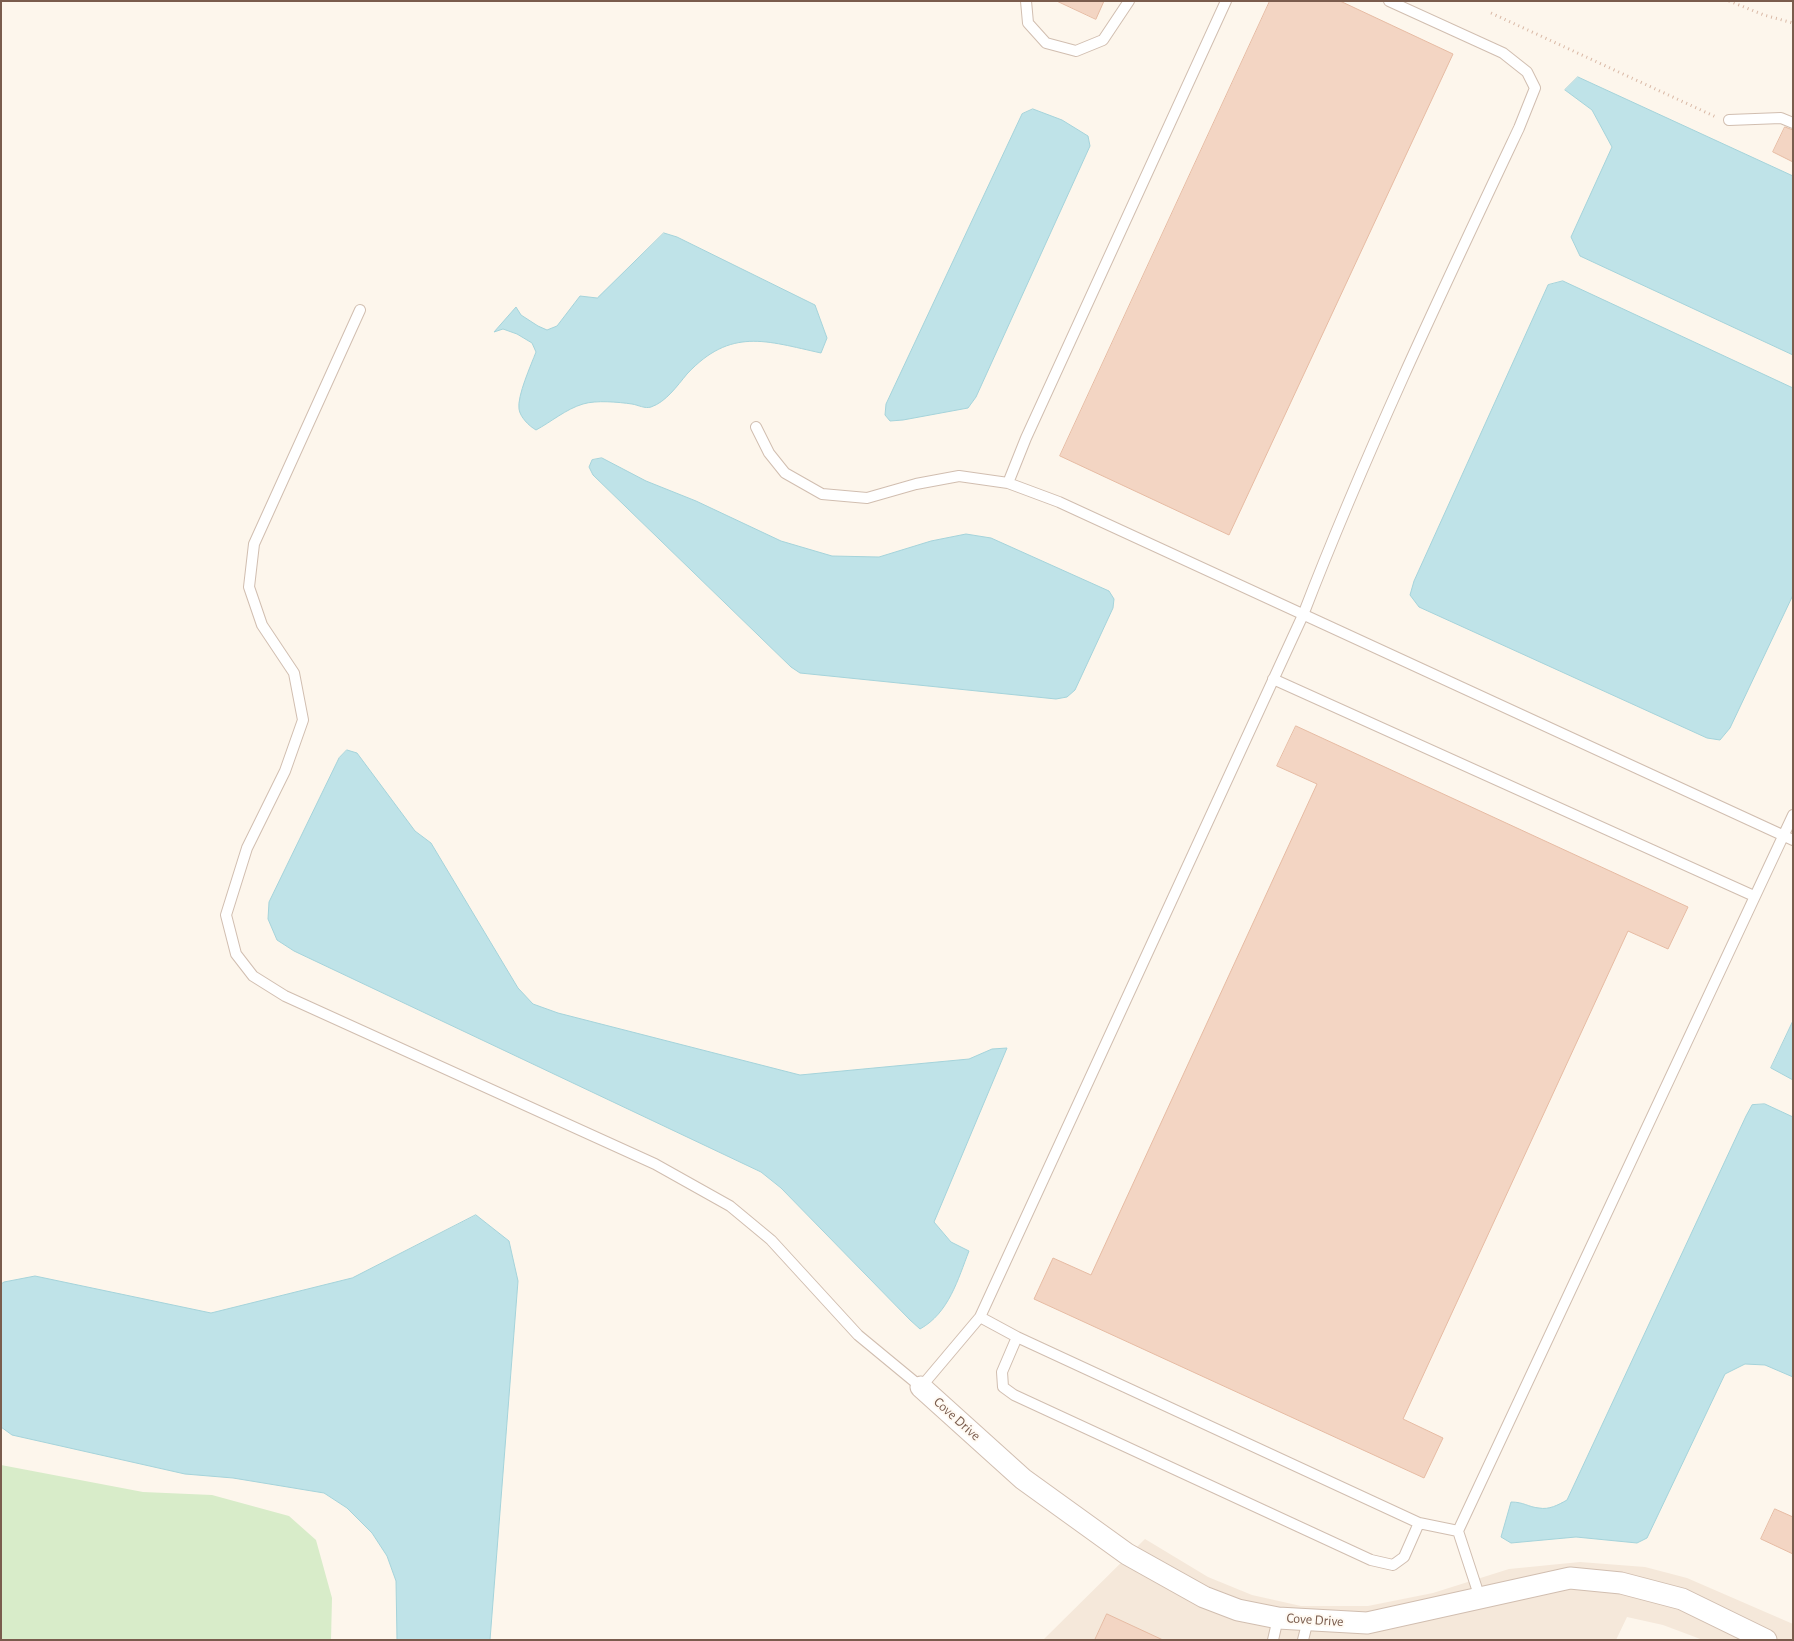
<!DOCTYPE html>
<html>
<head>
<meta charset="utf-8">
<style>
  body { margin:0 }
  #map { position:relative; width:1794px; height:1641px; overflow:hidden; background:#fdf6ec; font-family:"Alegreya Sans",sans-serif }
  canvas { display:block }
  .frame { position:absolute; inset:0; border:2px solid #7a5c4d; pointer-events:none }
</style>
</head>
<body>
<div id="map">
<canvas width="1794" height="1641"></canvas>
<div class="frame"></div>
</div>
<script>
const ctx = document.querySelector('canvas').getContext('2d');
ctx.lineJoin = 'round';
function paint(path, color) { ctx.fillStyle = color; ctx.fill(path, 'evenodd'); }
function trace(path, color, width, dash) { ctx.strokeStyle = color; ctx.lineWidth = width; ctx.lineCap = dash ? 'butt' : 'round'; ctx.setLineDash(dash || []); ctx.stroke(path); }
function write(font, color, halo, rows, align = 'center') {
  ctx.font = font + ' "Alegreya Sans",sans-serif'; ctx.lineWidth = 4; ctx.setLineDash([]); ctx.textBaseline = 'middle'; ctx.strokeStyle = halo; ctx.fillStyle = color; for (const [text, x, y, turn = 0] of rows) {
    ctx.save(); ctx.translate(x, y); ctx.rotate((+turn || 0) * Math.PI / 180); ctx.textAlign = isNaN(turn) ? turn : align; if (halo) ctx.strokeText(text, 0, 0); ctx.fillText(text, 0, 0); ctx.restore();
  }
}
paint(new Path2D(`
  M1145,1539l63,38 44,18 49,11h67l65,-13 76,-24 71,-7 65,5 42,11 106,46v16h-90l-40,-15 -36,-8 -11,23h-573z`), '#f5e8da');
paint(new Path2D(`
  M1,1465l142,27 69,3 77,21 27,24 16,58 -1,42h-330z`), '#d8ecc9');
const water = new Path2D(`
  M1578,77l215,99v179l-213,-99 -9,-19 41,-90 -20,-37 -27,-20z
  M1033,109l29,11 26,16 2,10 -114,251 -8,11 -65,12 -13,1 -5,-6 1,-11 136,-290z
  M664,233l13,4 138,68 12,33 -6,15c-55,-12 -90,-26 -134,21 -10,12 -21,28 -36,33 -6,2 -13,-2 -19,-3 -14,-2 -36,-4 -49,0 -17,5 -32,18 -47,26 -7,-4 -16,-13 -17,-21 -2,-13 12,-44 17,-57l-4,-9 -15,-9 -14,-5 -9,3 22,-25 5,8 17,11 9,4 10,-4 23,-30 17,2z
  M1563,281l230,107v207l-63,133 -10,12 -13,-2 -288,-131 -9,-12 4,-14 134,-296z
  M602,458l44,23 50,20 85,40 51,15 47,1 52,-16 35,-7 25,4 118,53 5,8 -1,9 -38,82 -8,7 -11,2 -256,-26 -9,-6 -198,-192 -4,-8 3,-7z
  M347,750l10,3 58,78 16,12 87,145 15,16 25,9 242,62 169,-16 23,-10 15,-1 -73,174 17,20 18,9c-11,28 -20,62 -49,78l-10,-9 -129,-132 -20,-16 -467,-221 -17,-11 -9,-21 1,-17 70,-144z
  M1793,1021v59l-22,-12z
  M1765,1104l28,13v260l-28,-12 -20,-1 -20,10 -78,164 -10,5 -61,-6 -65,6 -10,-6 10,-35c13,0 17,5 28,6 10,2 19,-3 28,-8l179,-384 6,-11z
  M476,1215l33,26 9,40 -28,359h-93l-1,-59 -9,-25 -15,-23 -25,-25 -23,-15 -91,-15 -48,-4 -173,-39 -11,-8v-143l3,-2 31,-6 176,37 141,-35z`);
paint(water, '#bfe3e8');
trace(water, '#a5d3da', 1);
const building = new Path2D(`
  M1057,1h47l-8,18z
  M1270,1h70l113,53 -224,481 -169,-79z
  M1785,127l8,3v32l-20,-10z
  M1296,726l392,181 -20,42 -40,-18 -225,488 40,19 -19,40 -390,-179 19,-41 38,17 226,-491 -40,-18z
  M1775,1509l18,8v37l-32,-15z
  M1107,1614l56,26h-68z`);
paint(building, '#f3d5c3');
trace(building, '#e6bba3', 1);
const lane = new Path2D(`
  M1026,1l2,22 18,20 30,8 27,-11 26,-39
  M1729,120l52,-2 12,5
  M360,310l-106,234 -5,43 13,38 32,48 9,47 -18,51 -38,77 -21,67 10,39 17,22 32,20 370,168 75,42 41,34 87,95 63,52 59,-70 323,-702c64,-166 140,-326 216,-487l16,-40 -8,-16 -24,-19 -114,-52
  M756,427l13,26 16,20 37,21 45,4 49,-14 43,-8 49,7 51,19 734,338
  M1008,483l18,-45 200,-437
  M1273,679l481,217
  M980,1317l37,20 -15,35 1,15 11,8 357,165 22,5 11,-8 15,-34 39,8 22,67
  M1017,1337l402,186
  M1458,1531l335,-716
  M1273,1640l5,-22
  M1303,1640l5,-20`);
const street = new Path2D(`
  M921,1387l102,92 104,75 77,43 34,13 40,8 89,5 203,-45 51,5 61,16 84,41`);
trace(lane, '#d1beb0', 12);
trace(street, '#d1beb0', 23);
trace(new Path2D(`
  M1729,1l35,14 29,8
  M1491,13l225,104`), '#d9b8a5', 3, [1, 4]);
trace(lane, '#fff', 10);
trace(street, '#fff', 21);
write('14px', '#7a5c4d', '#fffaf3', [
  ["Cove Drive",957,1419,42],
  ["Cove Drive",1315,1620,4]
]);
</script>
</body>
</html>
